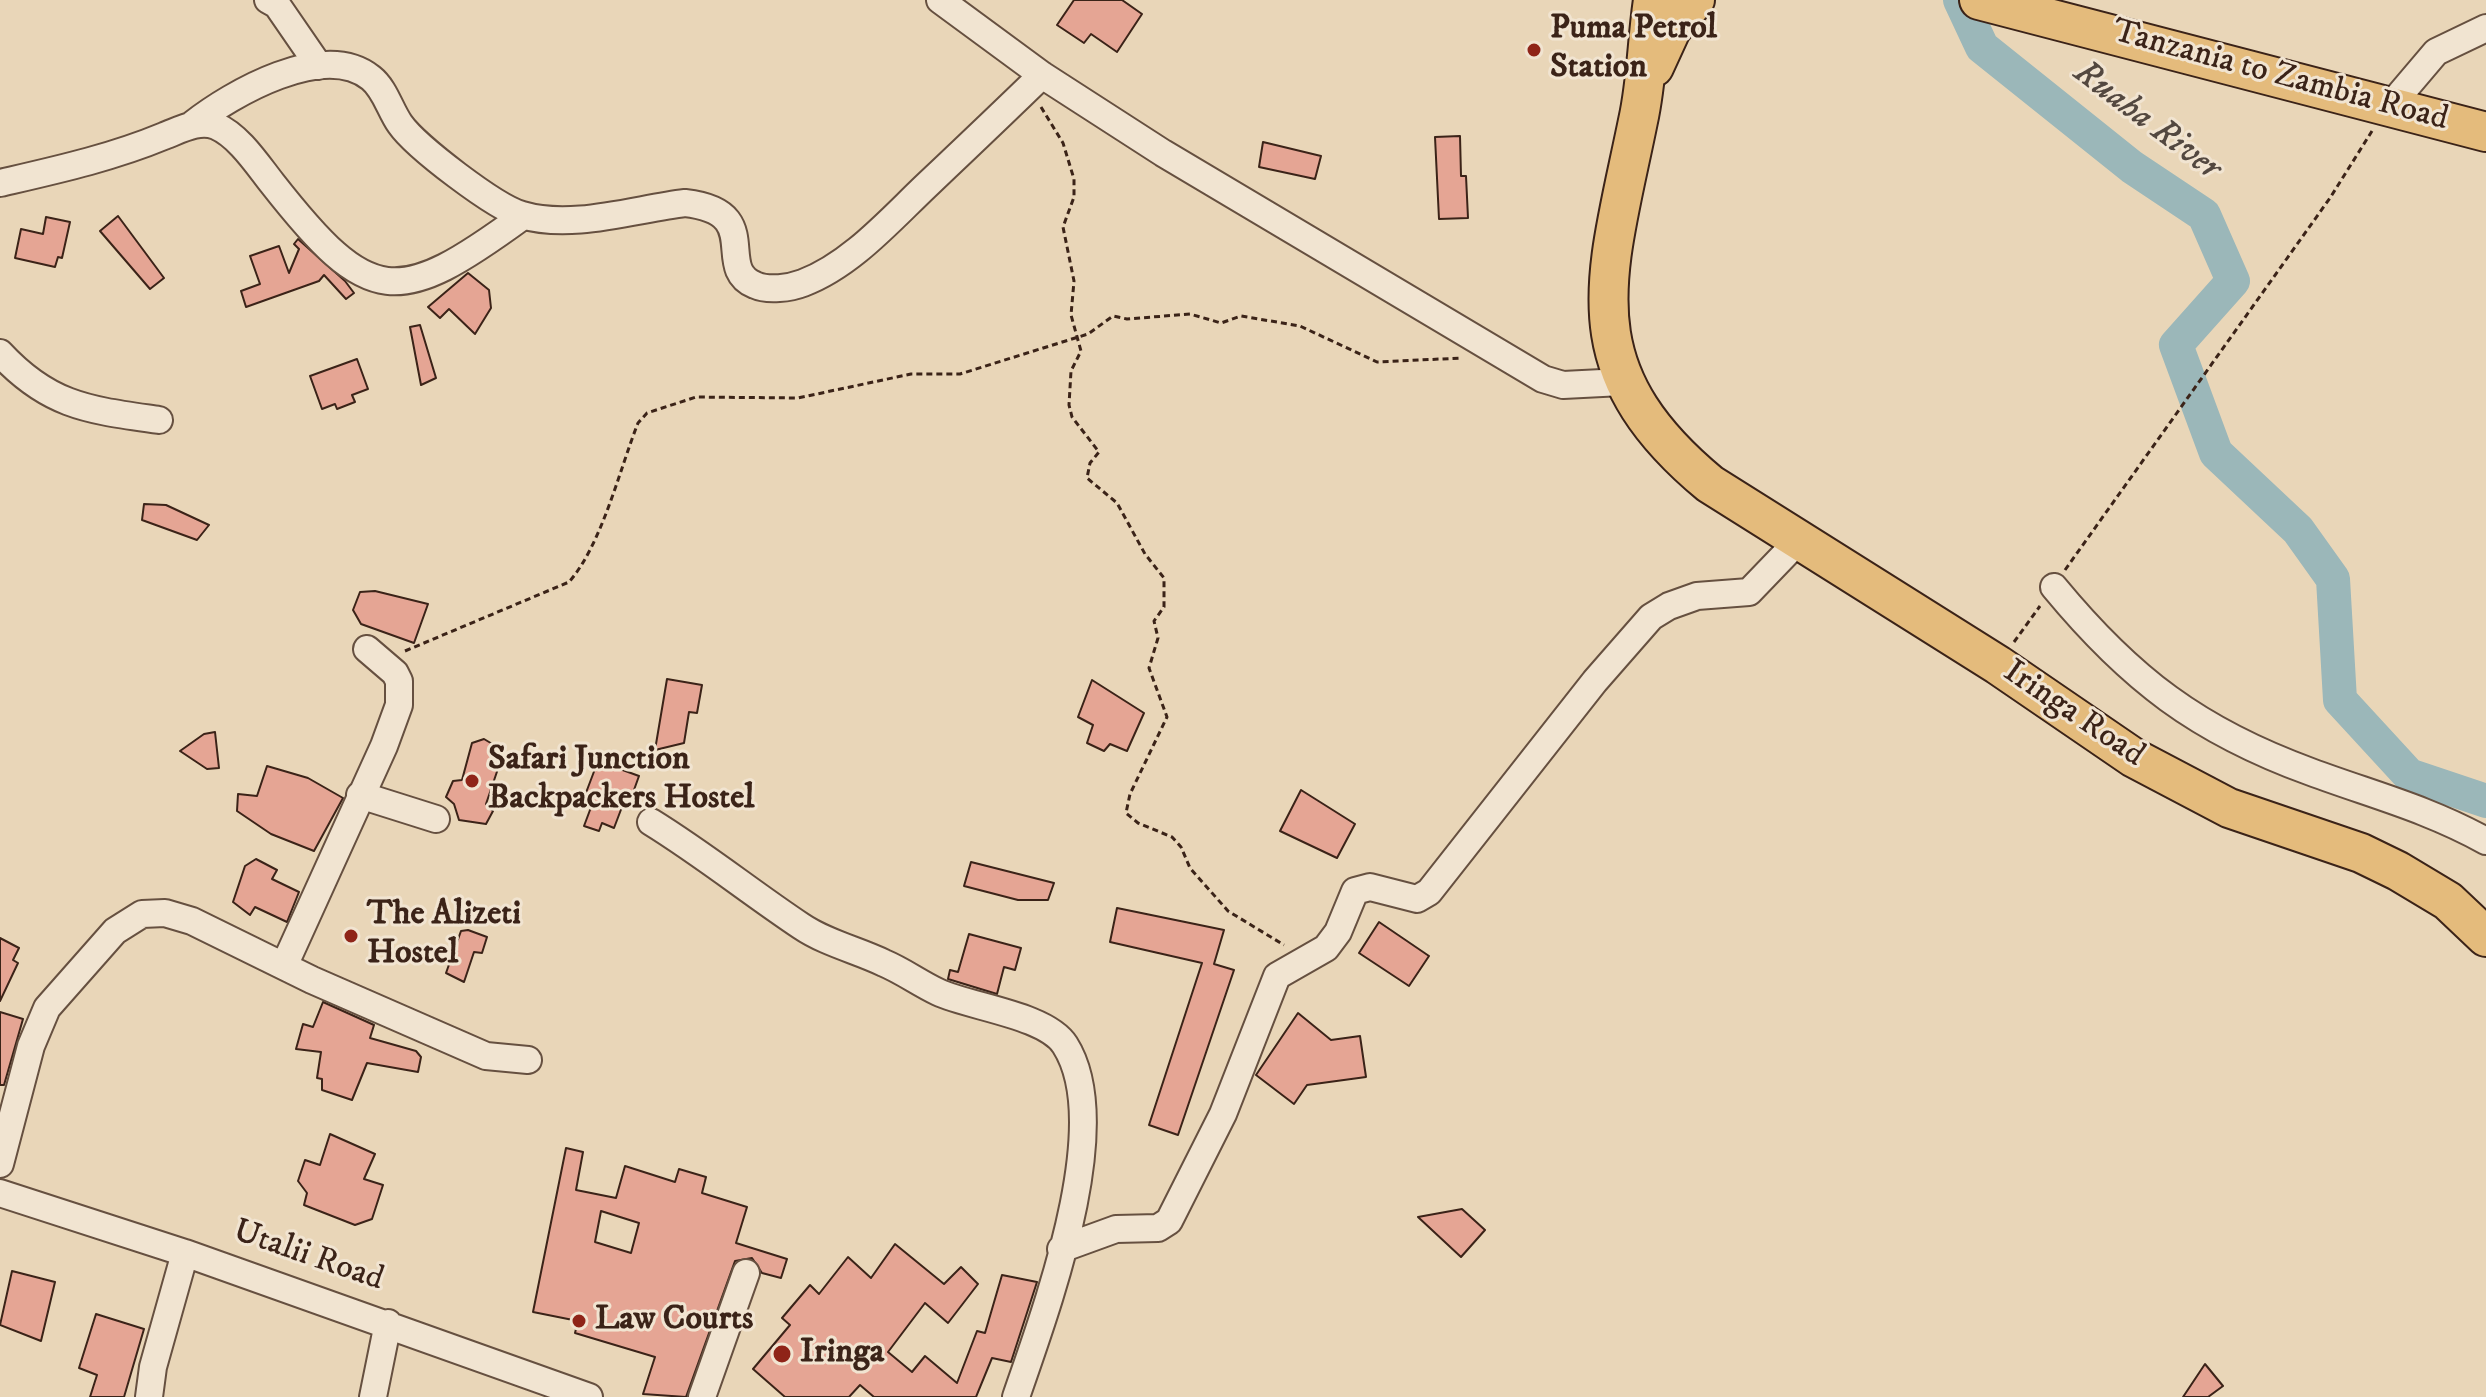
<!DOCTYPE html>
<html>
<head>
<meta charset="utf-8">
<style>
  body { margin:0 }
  canvas { display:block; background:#e9d6b8 }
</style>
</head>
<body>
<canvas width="2486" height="1397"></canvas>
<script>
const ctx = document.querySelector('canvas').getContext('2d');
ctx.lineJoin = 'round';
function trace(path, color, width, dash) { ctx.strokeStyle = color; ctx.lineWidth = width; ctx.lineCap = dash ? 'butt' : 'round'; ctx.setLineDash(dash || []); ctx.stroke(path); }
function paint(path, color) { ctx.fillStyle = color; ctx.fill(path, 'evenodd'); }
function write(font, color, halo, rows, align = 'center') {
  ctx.font = font + ' "IM FELL DW Pica",serif'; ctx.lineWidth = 6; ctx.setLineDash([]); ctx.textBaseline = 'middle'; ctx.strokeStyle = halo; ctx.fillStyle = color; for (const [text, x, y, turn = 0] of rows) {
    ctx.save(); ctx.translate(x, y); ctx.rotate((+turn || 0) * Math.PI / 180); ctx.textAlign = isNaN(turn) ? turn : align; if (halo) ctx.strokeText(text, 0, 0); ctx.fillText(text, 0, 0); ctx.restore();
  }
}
trace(new Path2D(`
  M1960,0l22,47 150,120 72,48 29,66 -57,64 40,108 82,77 35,49 7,121 69,75 77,26`), '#9bb7b9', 34);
const building = new Path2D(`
  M1074,0h48l20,14 -25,38 -26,-18 -7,9 -27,-18z
  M1460,136l1,40h5l2,42 -29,1 -4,-82z
  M1263,142l58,14 -6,23 -56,-12z
  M118,216l46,62 -14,11 -50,-58z
  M46,217l24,5 -8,36 -4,-1 -3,10 -40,-9 6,-29 22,5z
  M298,239l47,42 9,12 -8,6 -22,-24 -5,6 -73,26 -5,-16 19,-7 -10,-28 29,-10 10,27 10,-24 -5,-5z
  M468,273l21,17 2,18 -16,26 -26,-25 -9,9 -12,-11z
  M420,325l16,53 -15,7 -11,-58z
  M357,359l11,30 -16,6 3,7 -18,7 -2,-5 -13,5 -12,-33z
  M144,504l22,1 43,20 -12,15 -55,-20z
  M375,591l53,13 -14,39 -53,-19 -8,-14 7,-18z
  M667,679l35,6 -5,28 -8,-1 -5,31 -29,7z
  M1092,680l52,33 -17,38 -17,-7 -6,7 -17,-8 6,-18 -15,-8z
  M215,732l4,36 -12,1 -27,-18 24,-17z
  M484,739l20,12 -18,53 7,7 -7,13 -27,-4 -5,-16 -8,-7 7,-16 9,-1 10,-37z
  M598,761l41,15 -9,25 -5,-2 -11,29 -12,-5 -3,8 -15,-5 9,-24 -9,-4z
  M267,766l41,12 35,20 -29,53 -43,-17 -34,-23 1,-17 19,2z
  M1301,790l54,34 -18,34 -57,-27z
  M256,859l21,11 -5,9 27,13 -12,30 -32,-15 -5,8 -17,-13 12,-36z
  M971,862l83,21 -6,17h-30l-54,-14z
  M1117,908l107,22 -10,34 20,6 -56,165 -29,-10 53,-162 -92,-21z
  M1379,922l50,34 -20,30 -50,-33z
  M468,930l19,7 -5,16 -8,-1 -10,30 -18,-9 15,-42z
  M969,934l52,14 -6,22 -11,-3 -7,27 -49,-15 2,-9 8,2z
  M0,938l19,10 -6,12 5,3 -18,38z
  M323,1002l51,23 -4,13 46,13 5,6 -3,15 -51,-9 -15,37 -30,-10v-11l-5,-1 4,-26 -25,-3 7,-25 10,3z
  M0,1012l23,7 -19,66h-4z
  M1298,1013l33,27 29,-4 6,41 -59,8 -13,19 -38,-29z
  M330,1134l45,20 -11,25 19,6 -11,34 -17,6 -51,-20 3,-12 -9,-12 7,-21 15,5z
  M566,1148l17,4 -7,38 40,8 9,-32 50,16 4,-13 27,8 -4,16 45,14 -11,36 51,16 -6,19 -19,-5 -10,-15 -17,3 -49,136 -43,-3 12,-37 -80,-24 3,-12 -45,-9zM601,1211l38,12 -8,30 -36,-11z
  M1462,1209l23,21 -24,27 -43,-40z
  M895,1244l49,40 17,-17 17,17 -30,39 -23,-20 -37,49 24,20 13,-16 32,27 20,-52 8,2 17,-58 35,7 -26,80 -19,-4 -16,39h-102l-14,-12 -11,12h-64l-32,-28 37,-44 -8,-7 28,-33 9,9 29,-37 23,21z
  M12,1271l43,11 -14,59 -41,-16z
  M96,1314l48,15 -20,68h-34l7,-22 -18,-7z
  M2205,1364l18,22 -15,11h-25z`);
paint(building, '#e5a594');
trace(building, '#3b2318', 2);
const minor = new Path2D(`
  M268,0l9,5 42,61
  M940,0l102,75 121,78 380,226 20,6 59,-3
  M2391,105l45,-53 50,-24
  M193,124c38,-30 131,-84 178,-46 14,11 19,32 29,46 16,23 95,83 122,91 50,15 113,-6 163,-12 81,9 28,65 70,82 13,6 35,3 48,-2 48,-18 88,-64 124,-98 38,-36 77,-73 115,-110
  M0,183c56,-13 111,-25 164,-47 16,-6 35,-17 52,-10 23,10 41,38 56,57 98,125 125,125 251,33
  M0,353c50,54 90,57 159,67
  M2054,587c76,92 144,144 257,185 62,23 115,36 175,69
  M360,795l76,24
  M651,822c52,32 99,70 150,104 25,17 56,24 83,37 19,8 35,20 54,29 32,15 108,23 127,53 51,80 -20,267 -49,352
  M284,966l100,-220 15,-41v-24l-4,-8 -28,-24
  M0,1164l31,-118 16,-38 68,-77 27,-17 23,-1 27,8 120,59 174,76 42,4
  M0,1193l185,60 404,144
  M1061,1249l55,-20 42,-1 11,-7 54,-107 54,-138 49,-28 12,-16 17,-41 15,-4 47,12 12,-7 166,-211 56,-64 18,-11 28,-10 52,-4 51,-53
  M149,1397l4,-30 32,-114
  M373,1397l15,-74
  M702,1397l44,-124`);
const highway = new Path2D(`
  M1653,0c-6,40 -6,81 -15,121 -32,157 -69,246 72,363l288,181 136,93 95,50 132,45 37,18 50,30 38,36
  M1979,0l507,132
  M1654,67l17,-37 24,-30`);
trace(minor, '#665040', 30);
trace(highway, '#3b2318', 42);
trace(new Path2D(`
  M1041,107l22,36 11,36v18l-11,30 11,54 -3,34 10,36 -10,20 -2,34 3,12 27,35 -9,11 -3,15 30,25 28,51 19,24v29l-10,14 4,17 -9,30 18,49 -37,77 -4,19 12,10 34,14 9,10 9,21 38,43 56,34
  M2065,570l265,-372 42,-67
  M2014,642l26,-36
  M405,651l164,-69c33,-38 50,-111 69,-159l9,-10 49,-16 102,1 113,-24h49l128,-40 25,-18 14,3 63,-5 31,9 20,-7 59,10 77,36 85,-4`), '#3b2318', 3, [6, 4]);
trace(minor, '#f1e4d1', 26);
trace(highway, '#e4bb7c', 38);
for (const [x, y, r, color] of [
  [1534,50,8,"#8f2418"],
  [472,781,8,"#8f2418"],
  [351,936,8,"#8f2418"],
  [579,1321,8,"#8f2418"],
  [782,1354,10,"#8f2418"]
]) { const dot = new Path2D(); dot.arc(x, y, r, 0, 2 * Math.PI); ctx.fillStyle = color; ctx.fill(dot); trace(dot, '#f1e4d1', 3); }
write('bold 34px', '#3b2318', '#f1e4d1', [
  ["Puma Petrol",1550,30],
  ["Station",1550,69],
  ["Safari Junction",488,761],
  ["Backpackers Hostel",488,800],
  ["The Alizeti",367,916],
  ["Hostel",367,955],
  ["Law Courts",595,1321],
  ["Iringa",800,1354]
], 'left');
write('34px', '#3b2318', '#f1e4d1', [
  ["Tanzania to Zambia Road",2280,77,15],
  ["Iringa Road",2073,715,34],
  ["Utalii Road",308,1257,19]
]);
write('italic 36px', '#534840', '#f1e4d1', [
  ["Ruaha River",2146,122,37]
]);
</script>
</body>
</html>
